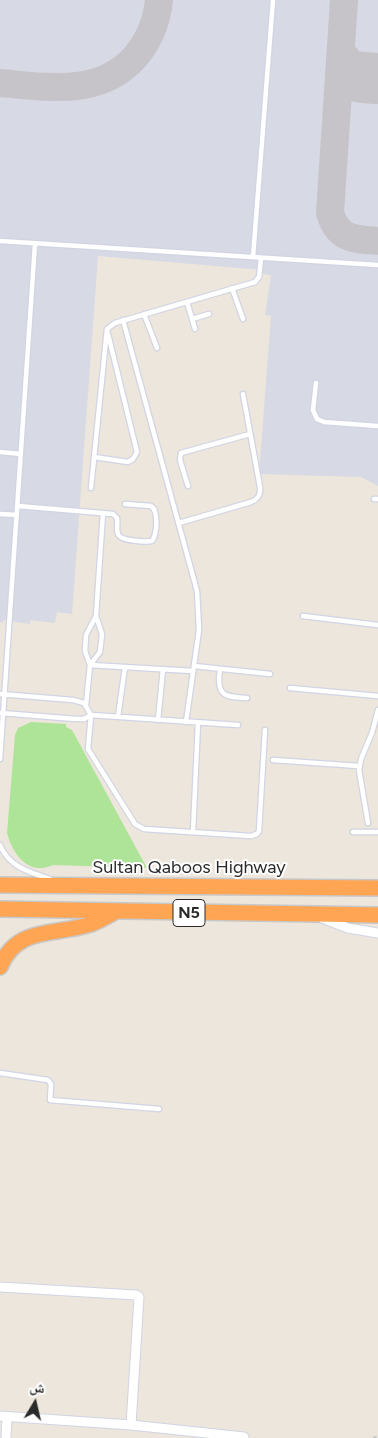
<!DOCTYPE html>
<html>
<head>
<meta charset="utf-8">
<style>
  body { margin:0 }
  #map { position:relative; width:378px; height:1438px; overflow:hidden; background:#ede6dc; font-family:Figtree,"Noto Naskh Arabic",sans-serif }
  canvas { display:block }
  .north { position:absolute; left:10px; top:1378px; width:50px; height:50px; -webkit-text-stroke:4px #fff; paint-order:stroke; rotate:9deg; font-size:14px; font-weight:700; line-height:20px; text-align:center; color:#2a2a2a }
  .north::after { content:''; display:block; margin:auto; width:18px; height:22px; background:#2a2a2a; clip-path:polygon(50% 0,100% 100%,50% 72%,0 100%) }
</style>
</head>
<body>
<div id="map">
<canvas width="378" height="1438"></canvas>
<div class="north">ش</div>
</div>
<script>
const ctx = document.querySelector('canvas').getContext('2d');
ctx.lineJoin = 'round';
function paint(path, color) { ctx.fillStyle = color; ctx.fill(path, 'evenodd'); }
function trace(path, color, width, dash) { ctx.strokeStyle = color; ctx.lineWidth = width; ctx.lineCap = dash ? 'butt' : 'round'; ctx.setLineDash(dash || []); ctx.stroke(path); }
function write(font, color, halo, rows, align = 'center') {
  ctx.font = font + ' Figtree,sans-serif'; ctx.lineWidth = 4; ctx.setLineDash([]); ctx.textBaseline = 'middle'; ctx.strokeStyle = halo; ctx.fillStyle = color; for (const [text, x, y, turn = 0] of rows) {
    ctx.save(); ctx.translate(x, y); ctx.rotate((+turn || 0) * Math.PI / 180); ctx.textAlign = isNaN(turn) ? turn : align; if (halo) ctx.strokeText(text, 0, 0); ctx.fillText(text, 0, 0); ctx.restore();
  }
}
paint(new Path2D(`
  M0,0h378v486l-17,-9 -102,-3 12,-158 -6,-1 6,-40 -8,-1v-4l-165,-14 -26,358 -15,-2 -2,11 -25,-3v4l-27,-4v3l-3,-1z`), '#d7d9e5');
paint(new Path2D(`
  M31,722l35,2v3l6,3 75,138 -94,-3c-3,1 -8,3 -12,3 -19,1 -30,-20 -34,-35l8,-98 3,-7z`), '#aee497');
trace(new Path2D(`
  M344,0l-14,213c8,27 24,26 48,28
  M341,51l11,14 26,2
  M339,74c11,17 20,15 39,16
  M0,83c48,4 101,14 136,-27 14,-17 21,-35 23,-56`), '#c6c4c8', 28);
const lane = new Path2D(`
  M0,241l378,24
  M253,257l20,-257
  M232,288l11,31
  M187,302l8,27
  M144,314l13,34
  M192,319l17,-5
  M123,320l74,271 2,39 -13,92
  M316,383l-3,27 4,9 7,3 54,4
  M0,452l21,2
  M94,457l34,5 5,-3 4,-7 -30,-122
  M188,486l-8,-26 1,-7 69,-19
  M91,488l16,-159 8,-6 140,-41 4,-5 2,-19
  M374,499h4
  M18,506l95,8 4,4c1,5 -1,12 1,16 2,7 27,8 34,7 5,-7 7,-30 -1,-35l-26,-2
  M0,514l17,1
  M179,523l72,-21c7,-3 10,-7 9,-15l-17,-93
  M303,616l75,9
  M90,665l10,-13 2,-18 -6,-18 7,-103
  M90,665l103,6
  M194,666l76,8
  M220,669c-4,26 3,28 27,29
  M290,688l88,8
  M0,694l73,6 11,3 7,12 -3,34 47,75 9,5 107,7 6,-2 2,-3 6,-101
  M86,705l4,-40 -5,-14 1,-16 10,-19
  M1,713l75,6h8l7,-4 147,10
  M118,717l7,-50
  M158,720l5,-51
  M0,759l35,-515
  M273,760l86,6
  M368,823l-9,-53 2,-11 11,-26 6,-23
  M193,832l5,-109
  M353,832h25
  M0,845c9,22 29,27 50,34
  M0,1073l48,7 3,4 -1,16 109,9`);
const street = new Path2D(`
  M322,918l26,10 30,5
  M0,1287l136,8 3,2 -8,128
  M0,1416l131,9 113,12
  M6,1438l1,-21`);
const highway = new Path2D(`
  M0,885l378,3
  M0,909l378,6
  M0,967c17,-42 56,-31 91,-43 8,-3 15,-7 22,-11`);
trace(lane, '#d1d4e3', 7);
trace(street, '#d1d4e3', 11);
trace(highway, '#c8c8c8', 18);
trace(new Path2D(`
  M373,1438l5,-2`), '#c8c8c8', 2, [4, 2.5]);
trace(lane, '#fff', 4.5);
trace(street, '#fff', 9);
trace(highway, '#ffa554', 15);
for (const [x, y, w] of [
  [189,913,32]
]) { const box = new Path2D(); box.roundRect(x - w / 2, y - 13.5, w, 27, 4); ctx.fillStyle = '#fff'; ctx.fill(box); trace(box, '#2a2a2a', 1); }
write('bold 16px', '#2a2a2a', null, [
  ["N5",189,913]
]);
write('18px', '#2a2a2a', '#fff', [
  ["Sultan Qaboos Highway",189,868]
]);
</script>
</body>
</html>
